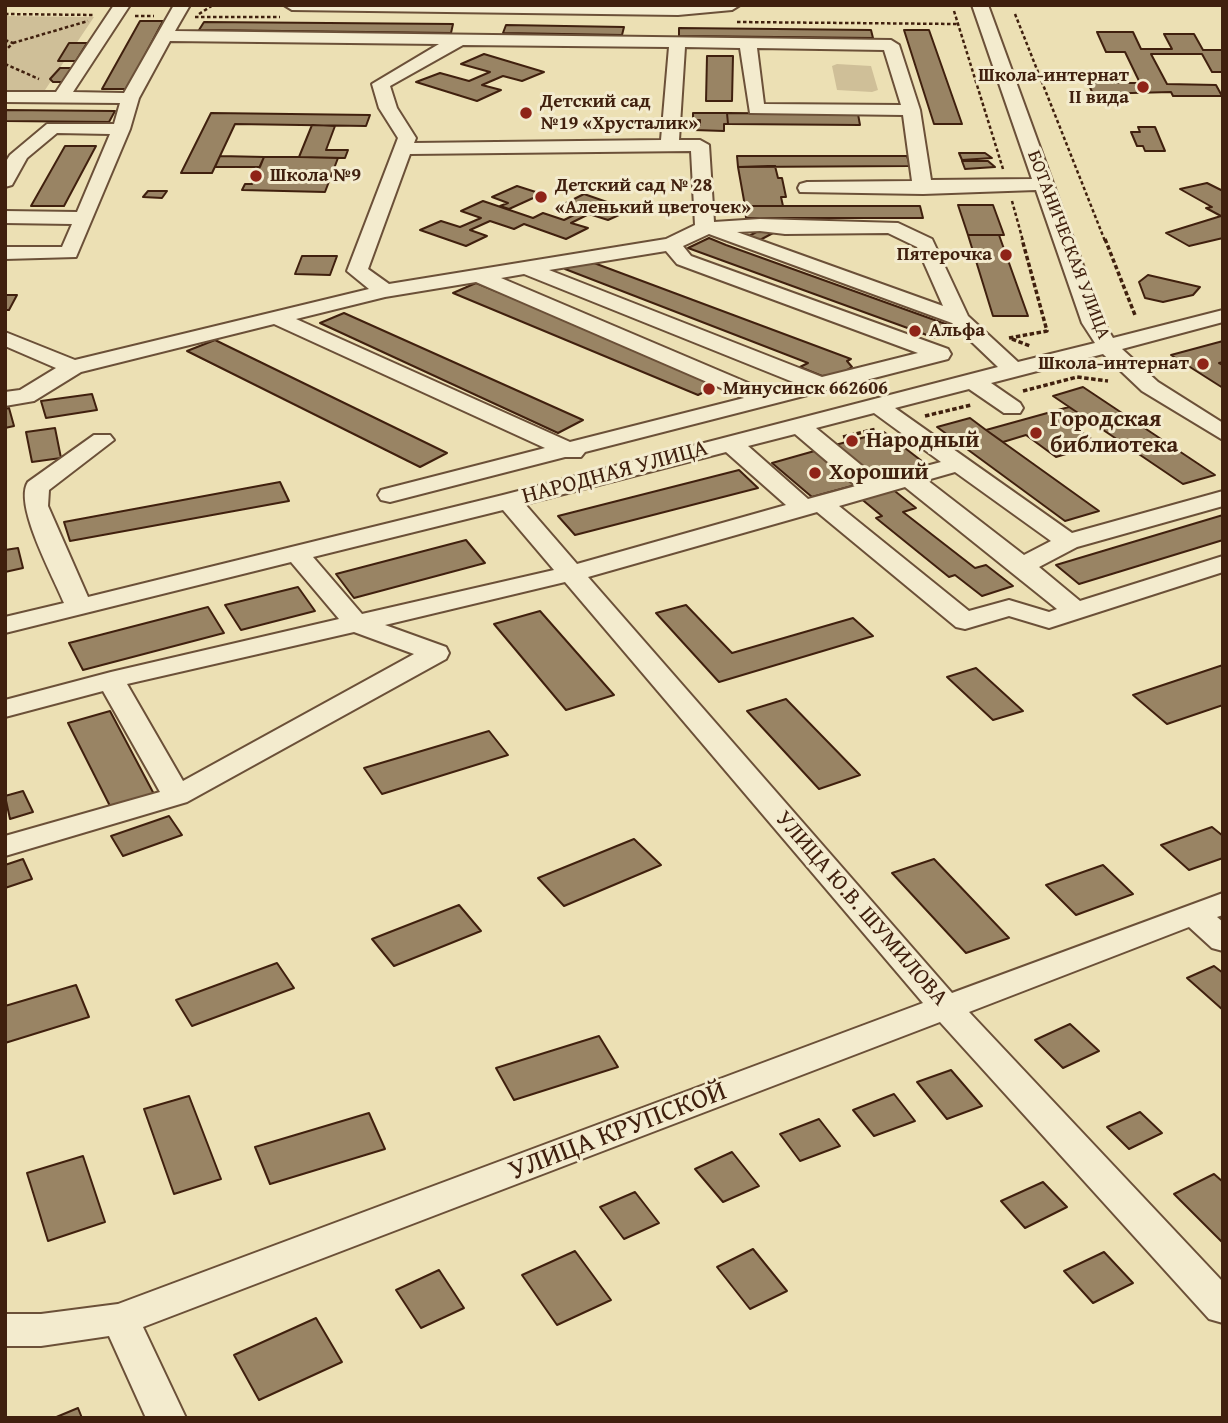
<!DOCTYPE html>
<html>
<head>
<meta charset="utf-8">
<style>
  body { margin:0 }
  #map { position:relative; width:1228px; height:1423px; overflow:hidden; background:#ece0b4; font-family:"Gentium Book Plus",serif }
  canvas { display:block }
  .frame { position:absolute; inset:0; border:7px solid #40200e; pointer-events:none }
</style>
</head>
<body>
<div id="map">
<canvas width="1228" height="1423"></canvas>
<div class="frame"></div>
</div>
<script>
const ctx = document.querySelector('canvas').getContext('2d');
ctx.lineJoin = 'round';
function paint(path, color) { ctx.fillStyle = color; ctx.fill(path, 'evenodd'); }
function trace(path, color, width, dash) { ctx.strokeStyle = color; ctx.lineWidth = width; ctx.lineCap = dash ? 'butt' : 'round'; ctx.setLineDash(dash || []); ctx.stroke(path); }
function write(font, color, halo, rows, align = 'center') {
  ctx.font = font + ' "Gentium Book Plus",serif'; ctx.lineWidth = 6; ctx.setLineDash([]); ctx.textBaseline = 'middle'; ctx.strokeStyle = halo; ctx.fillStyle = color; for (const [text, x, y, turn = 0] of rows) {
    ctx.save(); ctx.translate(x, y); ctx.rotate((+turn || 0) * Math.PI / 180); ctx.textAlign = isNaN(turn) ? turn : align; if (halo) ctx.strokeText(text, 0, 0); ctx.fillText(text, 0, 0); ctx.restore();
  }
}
paint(new Path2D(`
  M5,16l89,1 -51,76 -38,-1z
  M837,64l34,2 7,24 -6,2 -35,-2 -5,-24z`), '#cfbf98');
const building = new Path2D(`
  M140,21h23l-36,68h-25z
  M204,22l249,2 -2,9 -252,-3z
  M506,25l118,2 -2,8 -119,-2z
  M679,28l192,2 2,8 -194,-2z
  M904,30h25l33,94h-28z
  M1097,32h36l8,17h31l-8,-15h30l9,16h20v22h-11l-10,-18h-51l16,30 49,1 6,11h-49l-2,-4 -78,2 -5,-11h52l-15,-31h-19z
  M69,43h18l-11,18h-18z
  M484,54l60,18 -22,9 -19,-5 -21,9 19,5 -24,11 -61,-19 24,-9 29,8 21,-9 -29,-8z
  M707,56h26l-1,45h-26z
  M60,68h13l-9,14h-11l-3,-3z
  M5,110l110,1 -6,11 -104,-1z
  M211,113l159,2 -4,11 -131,-2 -23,49h-31z
  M693,113h34l1,11h-4v7l-30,-1 -1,-6 7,1v-5h-7z
  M727,113l131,1 2,11 -132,-1z
  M312,125l23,1 -9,24h22l-3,8 -46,-1z
  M1138,127h17l10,24h-20l-2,-5h-6l-6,-14h9z
  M65,146h31l-32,60h-33z
  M959,153h26l7,5 -30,2z
  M220,156l44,1 -4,10h-45z
  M737,156h170l3,10 -172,1z
  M264,157h35l39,1 -13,34 -83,-2 3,-6h7z
  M962,161h26l7,6 -30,2z
  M775,166l3,12h4l4,19h-5l2,9h-38l-7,-39z
  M1207,183l16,8v47l-34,8 -23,-13 55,-17 -15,-8 6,-1 -32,-18z
  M517,186l25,8 -33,15 -9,-3 8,-3 -16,-6z
  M148,191h19l-5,7 -19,-1z
  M584,194l46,16 -22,10 -19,-6 -18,9 17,5 -22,11 -42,-15 -10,5 -24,-8 -20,9 17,6 -21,10 -46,-16 21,-9 19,6 21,-9 -20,-7 22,-10 50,17 10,-5 21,7 18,-9 -20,-6z
  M958,205h35l11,30h-36z
  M745,206h175l3,12h-177z
  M764,228l11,4 -17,9 -11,-4z
  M968,235h31l29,81h-35z
  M709,238l17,7 228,82 -19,11 -247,-90z
  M302,256h35l-7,19 -35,-1z
  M586,260l265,99 -4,2 5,6 -12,7 -18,2 -22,-9 8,-4 -243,-94z
  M1148,275l52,12 -7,8 -30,7 -18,-4 -6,-16z
  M476,283l223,91 22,9 -23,12 -245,-102z
  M5,295h12l-8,15h-4z
  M344,313l239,107 -25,13 -238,-110z
  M215,340l232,113 -27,14 -233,-116z
  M1223,341v21l-4,1 4,2v23l-52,-33z
  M1083,387l132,88 -32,9 -130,-88z
  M92,394l5,16 -51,8 -5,-17z
  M1069,407l17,11 -18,5 31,21 -43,13 -30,-22 -23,7 -17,-12z
  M9,408l5,18 -9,2v-19z
  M970,418l16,12 113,81 -34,10 -128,-94z
  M55,428l6,30 -29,4 -6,-30z
  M884,432l43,33 -49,14 -43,-34z
  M818,450l41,34 -47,13 -40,-34z
  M739,470l19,18 -183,47 -17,-19z
  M280,482l9,19 -219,40 -6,-19z
  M891,488l25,20 -13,4 72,56 11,-3 27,21 -31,10 -27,-21 -6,2 -73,-59 6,-2 -23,-19z
  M1223,515v25l-144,44 -23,-19z
  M466,540l19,23 -131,35 -18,-24z
  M18,548l5,20 -18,4v-22z
  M298,587l17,24 -74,19 -16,-25z
  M686,605l46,48 121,-35 20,18 -154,46 -63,-69z
  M208,607l16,26 -141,37 -14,-27z
  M540,611l74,84 -48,15 -72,-86z
  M1223,665v40l-56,19 -34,-29z
  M976,668l47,43 -30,9 -46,-43z
  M786,699l74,76 -41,14 -72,-78z
  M110,711l45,85 -44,12 -43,-85z
  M489,731l19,24 -126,39 -18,-26z
  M23,791l10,21 -23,7 -5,-23z
  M169,816l13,19 -59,21 -12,-20z
  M1212,827l11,9v22l-34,12 -28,-25z
  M634,839l27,26 -97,41 -26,-28z
  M23,859l9,20 -27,9v-23z
  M934,859l75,79 -43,15 -74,-80z
  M1103,865l30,29 -57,21 -30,-30z
  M459,905l22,26 -87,35 -22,-27z
  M277,963l17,25 -102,38 -16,-26z
  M1214,966l9,7v37l-36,-32z
  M76,985l13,32 -84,26v-37z
  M1070,1024l29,27 -36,17 -28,-28z
  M599,1036l19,31 -104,33 -18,-32z
  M951,1070l31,36 -35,13 -30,-37z
  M894,1094l21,27 -41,15 -21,-26z
  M189,1096l32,83 -47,15 -30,-85z
  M1140,1112l22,21 -33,16 -22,-22z
  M369,1113l16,36 -115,35 -15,-37z
  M819,1119l21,27 -40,15 -20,-27z
  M732,1152l27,34 -36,16 -28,-33z
  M83,1156l22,66 -57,19 -21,-68z
  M1214,1174l9,8v61l-49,-49z
  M1043,1182l24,25 -42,21 -24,-27z
  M635,1192l24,31 -35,16 -24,-32z
  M753,1249l34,42 -37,18 -33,-42z
  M575,1251l36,49 -54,25 -35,-50z
  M1104,1252l29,31 -40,20 -29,-32z
  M439,1270l25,38 -43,20 -25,-38z
  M316,1318l26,44 -83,38 -25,-45z
  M78,1408l4,10h-28z`);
paint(building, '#998464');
trace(building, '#40200e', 2);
const minor = new Path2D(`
  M114,5h16l-57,87 51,1 50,-88h16l-15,26 716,9 8,5 21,65 11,70 101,-1 -60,-174h16l116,318 9,15 110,-28v12l-101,27 36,33 65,41v17l-81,-49 -39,-37 -112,29 29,20 3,5 -3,5h-16l-35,-24 -74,19 177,125 151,-42v15l-146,41 -38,20 41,34 143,-45v16l-174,56 -40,-12 -44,13 -9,-2 -139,-115 -229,65 364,416 271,-100v22l-6,2 6,5v29l-11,-3 -23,-21 -220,85 254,270v41l-14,-4 -269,-297 -797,305 43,91h-40l-37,-82 -68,10h-36v-32h36l77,-10 805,-301 -358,-421 -180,43 61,22 3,6 -3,6 -259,143 -182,54v-20l155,-44 -57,-101 -98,26v-17l106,-28 228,-53 -48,-57 -286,71v-16l59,-14c-10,-25 -51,-99 -36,-121l66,-47h16l4,5 -65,50 -1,16 40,91 415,-102 495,-128 -46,-44 -243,-89 -26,12 8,10 257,93 3,5 -3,5 -363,93 -4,5h-16l-175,45 -9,-2 -3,-5 3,-5 164,-42 -271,-124 -193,48 -47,29 -29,5v-14l15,-2 36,-22 -51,-22v-14l70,28 294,-71 -22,-18 51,-133 -19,-30 -7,-24 67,-40 -269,-3 -31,57 -9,31 -54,128 -71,2v-12h57l10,-23 -67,-1v-12l72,1 33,-78 -53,-1 -30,25 -15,27 -7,2v-24l5,-8 37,-31h67l6,-21 -115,-1v-10h51zM463,45l206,2 -8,93 -247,3 2,-5 -19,-30 -7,-22zM685,47l55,1 10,65 153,2 9,66 -105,1 -7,2 -2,4 2,4 123,2 113,-4 46,133 13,20 -77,19 -50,-46 -36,-77 -34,-16 -138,-4 -46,3 -5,-77 -9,-5h-21zM757,48l127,2 17,55 -137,-1zM691,151l4,74 -29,14 -277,45 -21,-15 42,-115zM760,231l25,3 103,-1 29,14 26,59 -206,-74zM666,251l11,13 241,89 -96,24 -273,-107zM524,274l274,110 -31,7 -266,-113zM476,282l268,116 -174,44 -274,-123 89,-22zM874,413l67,49 -63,17 -62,-51zM795,434l61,52 -48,13 -60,-53zM726,452l60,53 -209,59 -52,-60zM955,472l96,69 -27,14 -97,-75zM905,487l152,122 -8,3 -40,-12 -40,11 -130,-105zM503,510l51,60 -192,44 -49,-57zM354,632l60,22 -231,127 -56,-97z
  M284,5h456l-8,5 -54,5 -386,-5z`);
trace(minor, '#6b5038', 4);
trace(new Path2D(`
  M954,11l49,158
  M5,14l90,1
  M199,14l14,-9
  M1015,14l90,227
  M135,16h19
  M195,17h85
  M737,22l220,2
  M5,40l8,3 -8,8
  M13,43l75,-22
  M5,64l34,15
  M1012,201l11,40`), '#40200e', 2.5, [3.5, 2.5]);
trace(new Path2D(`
  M1105,239l30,76
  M1009,338l38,-7 -25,-92
  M1012,339l18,7
  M1023,391l54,-14 31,4
  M925,416l46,-11
  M843,437l33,-8`), '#40200e', 3.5, [4.5, 2.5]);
paint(minor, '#f3ebce');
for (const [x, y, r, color] of [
  [1143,87,7,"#8f2418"],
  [526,113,7,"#8f2418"],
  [256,176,7,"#8f2418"],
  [541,197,7,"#8f2418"],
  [1006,255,7,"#8f2418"],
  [915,331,7,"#8f2418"],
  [1203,364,7,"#8f2418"],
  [709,389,7,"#8f2418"],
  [1036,433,7,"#8f2418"],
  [852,441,7,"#8f2418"],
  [815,473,7,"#8f2418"]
]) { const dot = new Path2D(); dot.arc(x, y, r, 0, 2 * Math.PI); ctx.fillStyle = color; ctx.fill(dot); trace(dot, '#f3ebce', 2.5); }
write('bold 19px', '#40200e', '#f3ebce', [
  ["Школа-интернат",1129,76,"right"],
  ["II вида",1129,98,"right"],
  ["Детский сад",540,102],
  ["№19 «Хрусталик»",540,124],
  ["Школа №9",270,176],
  ["Детский сад № 28",555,186],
  ["«Аленький цветочек»",555,208],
  ["Пятерочка",992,255,"right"],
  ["Альфа",929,331],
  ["Школа-интернат",1189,364,"right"],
  ["Минусинск 662606",723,389]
], 'left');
write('19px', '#40200e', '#f3ebce', [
  ["БОТАНИЧЕСКАЯ УЛИЦА",1068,245,69]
]);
write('bold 23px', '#40200e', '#f3ebce', [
  ["Городская",1050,420],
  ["библиотека",1050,446],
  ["Народный",866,441],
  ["Хороший",829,473]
], 'left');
write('23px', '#40200e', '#f3ebce', [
  ["НАРОДНАЯ УЛИЦА",615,473,-15],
  ["УЛИЦА Ю.В. ШУМИЛОВА",861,909,49]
]);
write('28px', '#40200e', '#f3ebce', [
  ["УЛИЦА КРУПСКОЙ",618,1132,-21]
]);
</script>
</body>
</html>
